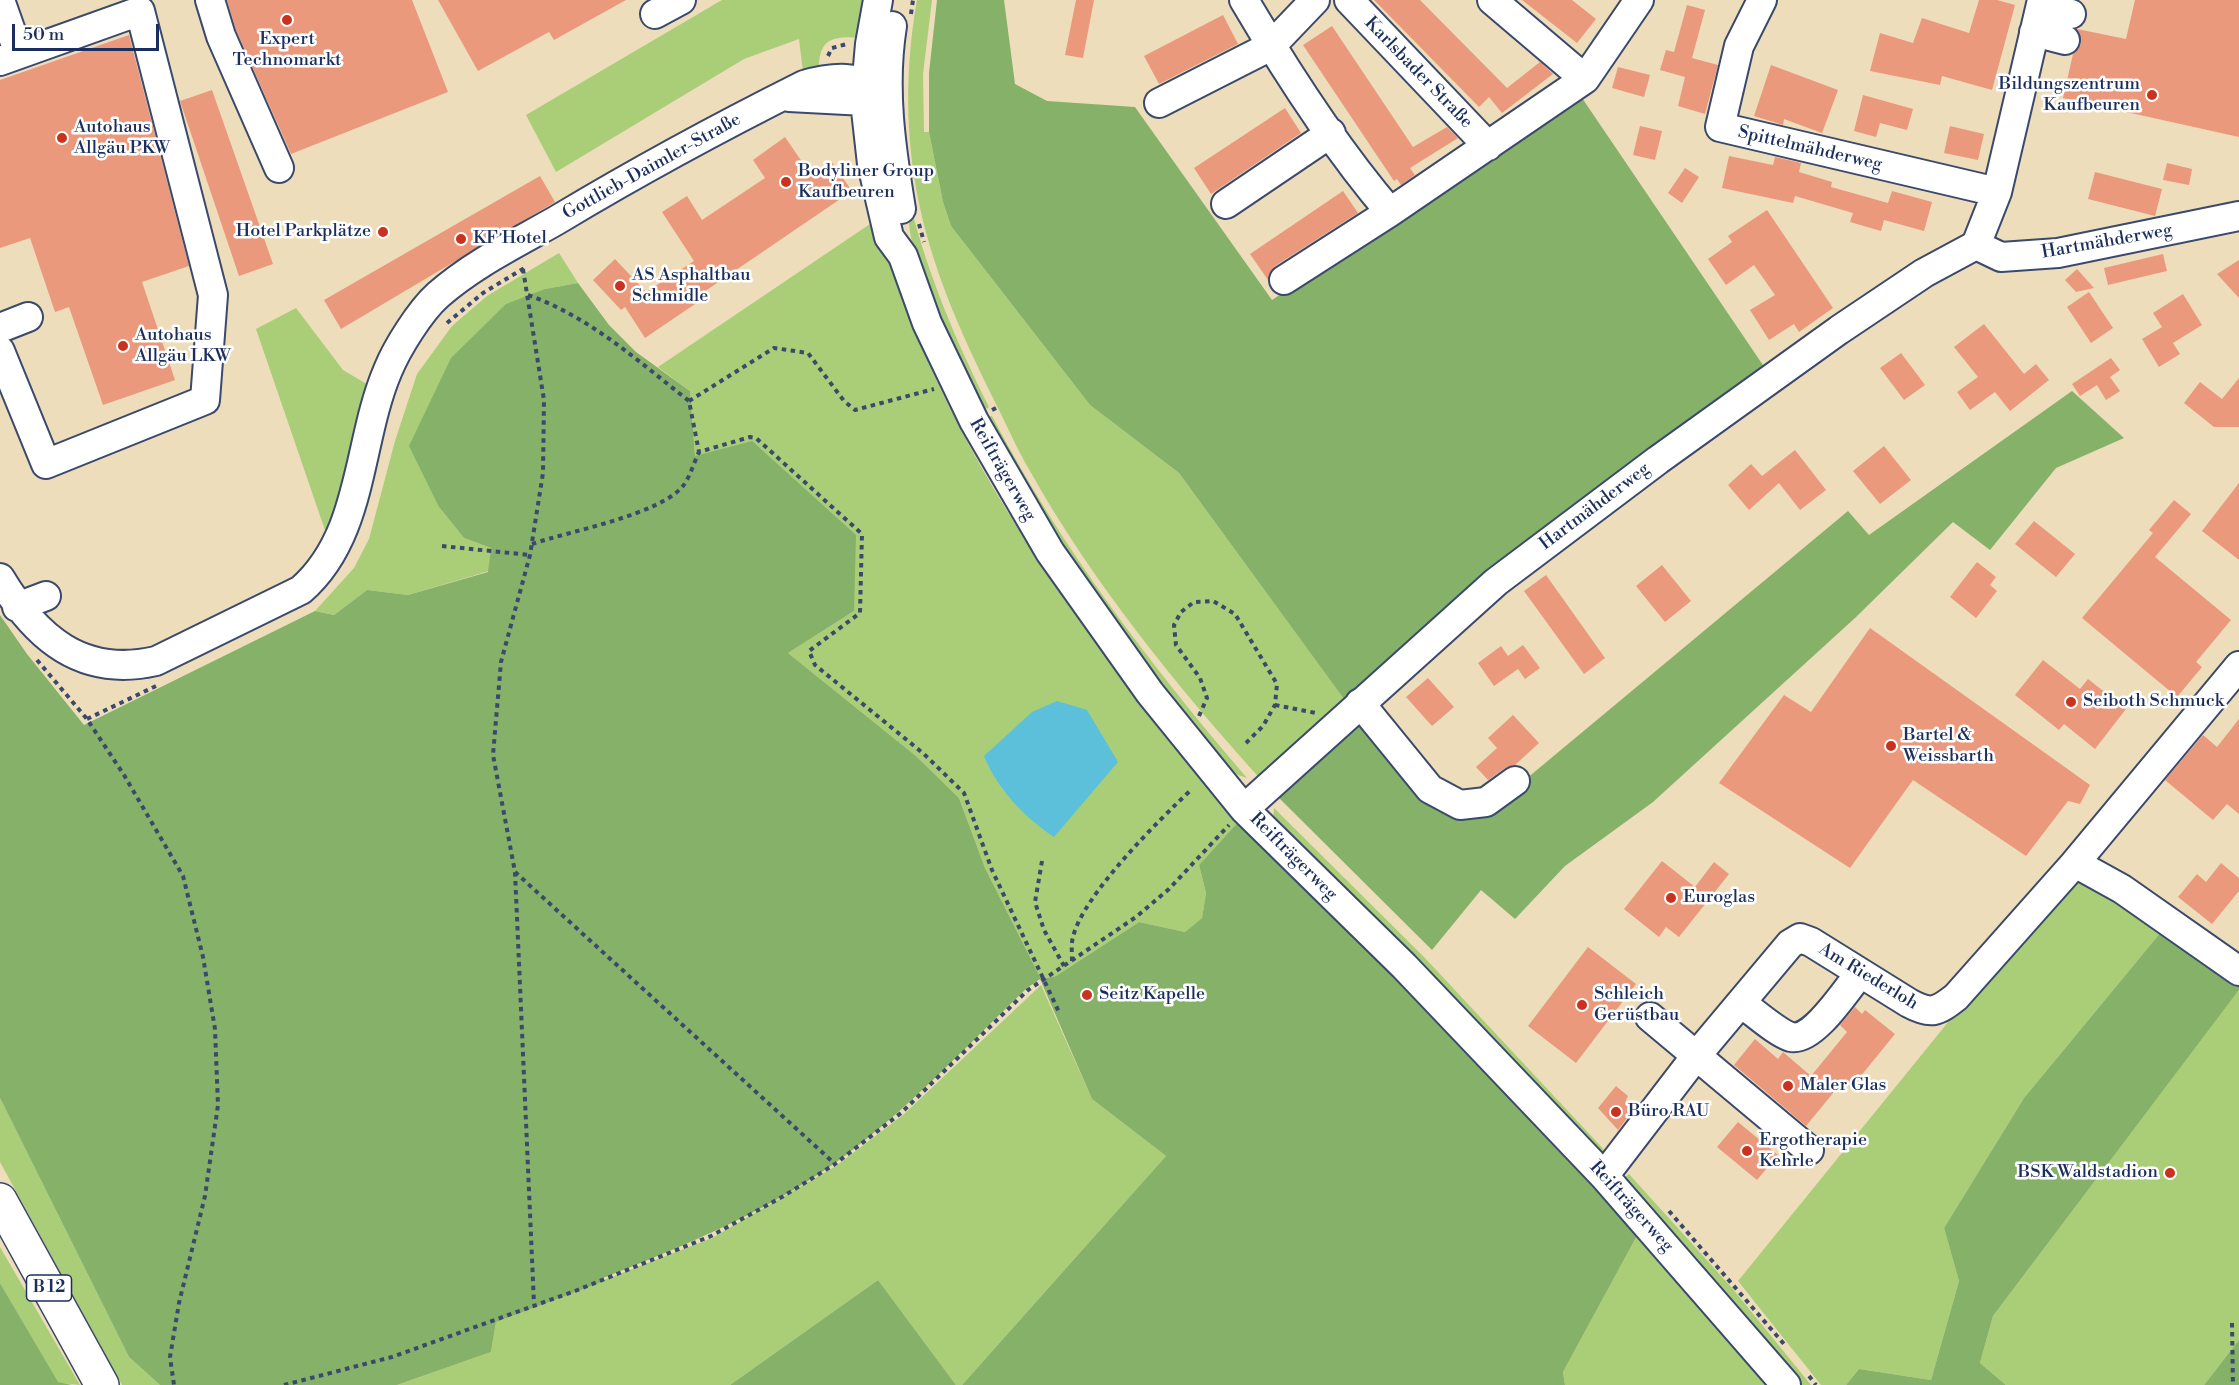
<!DOCTYPE html>
<html>
<head>
<meta charset="utf-8">
<style>
  body { margin:0 }
  #map { position:relative; width:2239px; height:1385px; overflow:hidden; background:#edddba; font-family:"Libre Bodoni",serif }
  canvas { display:block }
  .scale { position:absolute; left:12px; top:24px; width:147px; height:27px; box-sizing:border-box; border:3px solid #1b2f5e; border-top:0; padding-left:8px; font-size:18px; line-height:21px; white-space:nowrap; color:#1b2f5e; -webkit-text-stroke:4px #fff; paint-order:stroke }
</style>
</head>
<body>
<div id="map">
<canvas width="2239" height="1385"></canvas>
<div class="scale">50 m</div>
</div>
<script>
const ctx = document.querySelector('canvas').getContext('2d');
ctx.lineJoin = 'round';
function paint(path, color) { ctx.fillStyle = color; ctx.fill(path, 'evenodd'); }
function trace(path, color, width, dash) { ctx.strokeStyle = color; ctx.lineWidth = width; ctx.lineCap = dash ? 'butt' : 'round'; ctx.setLineDash(dash || []); ctx.stroke(path); }
function write(font, color, halo, rows, align = 'center') {
  ctx.font = font + ' "Libre Bodoni",serif'; ctx.lineWidth = 5; ctx.setLineDash([]); ctx.textBaseline = 'middle'; ctx.strokeStyle = halo; ctx.fillStyle = color; for (const [text, x, y, turn = 0] of rows) {
    ctx.save(); ctx.translate(x, y); ctx.rotate((+turn || 0) * Math.PI / 180); ctx.textAlign = isNaN(turn) ? turn : align; if (halo) ctx.strokeText(text, 0, 0); ctx.fillText(text, 0, 0); ctx.restore();
  }
}
paint(new Path2D(`
  M722,0h148l-7,38c-26,-2 -44,-2 -44,29l-16,5 -4,-33 -55,20 -188,113 -30,-57z
  M917,0h15l-9,74 1,58h5l14,70 8,24 139,179 89,68 170,233 -85,77c-86,-95 -172,-201 -234,-312 -12,-20 -21,-41 -31,-61 -33,-66 -65,-134 -80,-207 -14,-67 -14,-136 -2,-203z
  M909,200c19,75 46,139 80,207l-5,3c-27,-55 -82,-149 -75,-210z
  M876,220c36,124 97,246 171,351 61,86 128,167 192,250l-40,44 7,28 -4,25 -17,14 -46,-10 -83,54 -15,3 -56,-111 -26,-70 -43,-42 -128,-103 66,-42 -159,-155 -5,-65 -32,-24z
  M559,253l19,30 -33,6 -106,218 25,31 27,10 -2,23 -81,24 -41,-5 -33,25 -19,-4 39,-43 15,-29 26,-98 22,-67 35,-48 35,-30z
  M296,308l47,62 32,19 -47,150 -72,-210z
  M992,416c69,132 158,249 255,362l-12,-4 -45,-51 -67,-87 -66,-93 -71,-126z
  M1274,808l150,149 185,198 -5,5 -331,-339z
  M2076,873l90,53 -142,172 -80,130 15,53 -28,99 -72,-11 -13,16h-25l-83,-104 224,-276z
  M1041,985l51,114 74,57 -204,229h-6l-78,-105 -148,105h-333l94,-33 5,-30 216,-84 124,-72 67,-51z
  M2239,990v350l-35,45h-198l-26,-22 13,-47z
  M0,1098l129,259 31,28h-38l-122,-223z
  M1629,1174l103,114 79,97h-10l-76,-92 -102,-114z
  M1639,1232l134,153h-208l-2,-13z
  M0,1247l80,138 -22,-2 -58,-100z`), '#a9ce77');
paint(new Path2D(`
  M937,0h67l11,84 32,17 88,6 137,193 308,-205 189,279 -420,332 -170,-233 -89,-68 -139,-179 -8,-24 -14,-70v-59z
  M578,283l31,42 27,27 54,39 5,65 57,-15 104,94 -2,76 -66,42 128,103 43,42 26,70 56,111 15,-3 83,-54 46,10 17,-14 4,-25 -7,-28 40,-44 157,153 243,258 -76,140 2,13h-603l204,-229 -74,-57 -52,-120 -13,9c-62,59 -122,125 -192,175 -71,50 -151,83 -232,115l1,3 -108,41 -5,30 -94,33h-237l-31,-28 -129,-259v-483l27,39 57,71 231,-114 19,4 33,-25 41,5 80,-23 3,-24 -27,-10 -25,-31 -30,-61 42,-88 55,-54 39,-15z
  M2072,391l52,47 -68,30 -66,82 -37,-28 -98,96 -202,184 -88,64 -50,53 -34,-29 -49,60 -162,-161 87,-75 75,86 88,-16 328,-273 21,24z
  M2166,926l73,52v12l-246,326 -13,47 26,22h-160l13,-16 72,11 28,-99 -15,-53 80,-130z
  M878,1280l78,105h-226z
  M0,1283l58,99 14,3h-72z
  M2239,1340v45h-35z`), '#86b168');
paint(new Path2D(`
  M1057,701l30,9 31,52 -64,75c-30,-20 -56,-47 -70,-81l48,-44z`), '#5cc0da');
paint(new Path2D(`
  M227,0h185l36,92 -157,62 -55,-124z
  M438,0h188l-72,40 -5,-8 -71,39z
  M1076,0h18l-11,58 -18,-3z
  M1374,0h46l87,88 33,-26 13,12 -51,39 -13,-16 -10,10z
  M1522,0h50l24,19 -19,24z
  M1979,0h18l18,5 -23,85 -50,-14 -2,9 -70,-14 10,-38 33,10 9,-25 47,15z
  M2135,0h104v137l-176,-39 10,-44 8,-10 -4,-15 49,10z
  M1687,5l18,5 -13,48 26,7 -13,49 -27,-8 7,-29 -25,-7 6,-20 8,2z
  M1223,15l15,29 -79,40 -15,-28z
  M1332,26l81,121 34,-20 11,11 -48,30 5,7 -14,10 -4,-6 -3,2 -91,-136z
  M129,35l60,231 -47,16 33,98 -72,25 -34,-98 -14,5 -25,-74 -30,10v-168z
  M1771,65l67,25 -16,43 -38,-14 -1,6 -29,-9z
  M1618,67l32,8 -6,22 -32,-9z
  M212,90l61,174 -34,12 -59,-175z
  M1863,95l50,14 -6,21 -27,-7 -4,14 -22,-6z
  M1285,108l16,25 -90,61 -17,-26z
  M1640,126l22,5 -7,29 -22,-5z
  M1950,126l34,8 -6,26 -34,-7z
  M785,137l26,38 20,-14 21,30 -157,107 3,4 -53,36 -20,-31 -4,3 -28,-30 22,-21 31,33 48,-31 -32,-49 25,-16 15,24 63,-42 -12,-18z
  M1729,156l44,9 2,-8 26,6 -2,9 33,10 -1,5 57,16 4,-12 40,11 -8,29 -40,-11 -3,11 -31,-9 3,-9 -58,-17 -2,7 -71,-15z
  M2167,163l25,6 -3,16 -26,-5z
  M1685,168l14,9 -17,26 -14,-10z
  M2095,172l67,17 -7,27 -67,-17z
  M540,176l15,26 -214,127 -17,-29z
  M1343,191l15,22 -83,53 -7,14 -18,-26z
  M1767,210l66,98 -34,24 -5,-8 -25,16 -19,-30 25,-15 -21,-30 -28,20 -18,-26 24,-17 -4,-6z
  M2163,254l4,17 -59,14 -4,-17z
  M2239,260v38l-22,-24z
  M2077,269l17,19 -18,4 -11,-12z
  M2089,292l24,36 -22,15 -24,-36z
  M2183,294l19,31 -29,18 7,11 -21,13 -17,-28 20,-12 -9,-14z
  M1984,324l40,50 12,-10 13,16 -39,31 -15,-19 -25,18 -13,-18 21,-15 -24,-30z
  M1901,353l24,32 -21,15 -24,-32z
  M2111,358l9,12 -10,7 10,14 -14,9 -9,-15 -17,11 -8,-12z
  M2239,378v49h-25l-30,-24 16,-21 22,17z
  M1884,446l27,34 -31,24 -27,-33z
  M1795,450l31,40 -26,20 -21,-27 -30,27 -21,-25 23,-21 11,12z
  M2239,483v77l-37,-29z
  M2174,500l17,14 -36,43 76,63 -35,42 6,5 -25,30 -95,-79 71,-85 -4,-3z
  M2034,521l41,33 -19,23 -41,-33z
  M1977,562l19,15 -6,8 7,6 -21,27 -26,-21z
  M1662,565l29,36 -26,21 -29,-36z
  M1546,575l59,83 -21,16 -60,-83z
  M1870,628l220,157 -10,19 -12,-3 -42,55 -113,-76 -63,88 -131,-85 65,-88 27,17z
  M1523,645l17,23 -15,11 -7,-10 -24,17 -16,-23 23,-17 7,10z
  M2043,660l37,29 8,-10 38,30 -31,40 -31,-25 -5,6 -44,-35z
  M1428,678l26,29 -22,19 -26,-29z
  M1513,715l26,28 -24,22 -10,3 -17,12 -12,-13 21,-19 -9,-10z
  M2239,719v95l-12,-10 -14,16 -48,-40 38,-45 14,12z
  M1662,861l33,26 19,-25 15,12 -50,63 -13,-10 -7,10 -35,-28z
  M2221,863l18,15v13l-27,33 -34,-27 19,-23 9,8z
  M1588,947l48,37 -60,79 -48,-37z
  M1855,1007l7,7 3,-4 30,24 -44,54 -8,-7 -37,45 -72,-61 21,-26 23,20 5,-7 28,24 36,-44 -7,-7z
  M1616,1086l12,10 -2,4 5,13 -13,17 -20,-22z
  M1738,1122l40,33 -21,25 -40,-33z`), '#ea997d');
const minor = new Path2D(`
  M0,0l19,54
  M210,0l11,36 58,132
  M878,0l-8,44 -5,57 7,63 17,73 14,19 24,67 47,98 76,131 100,141 94,116 160,157 200,210 182,209
  M1244,0c43,73 91,148 146,212l195,-133 54,-79
  M1349,0l139,146
  M1492,0l93,79
  M1762,0l-23,46 -19,81 277,65
  M2041,7l30,7
  M655,14l26,-14
  M892,26c-10,62 -1,122 9,183
  M2034,32l31,8
  M0,61l140,-50 73,284 -8,105 -159,64 -46,-113
  M789,97l76,4 17,-9
  M1159,103l112,-57 44,-46
  M1226,204l105,-71
  M1976,245l25,12 57,-4 181,-37
  M1284,280l106,-68
  M0,328l28,-11
  M0,578c36,60 82,100 156,83l145,-71c63,-55 56,-148 87,-220 9,-22 32,-59 50,-75 35,-31 79,-52 119,-75 80,-48 163,-93 247,-135 30,-9 54,-9 82,5
  M17,607l29,-11
  M2239,666l-164,197 47,26 117,82
  M1360,703l70,86 30,16 26,-3 29,-21
  M1244,809l252,-227 162,-122 181,-130 85,-57 52,-28 21,-53 45,-192
  M1741,1003c12,8 36,30 50,34 22,5 56,-48 69,-64
  M1650,1017l159,133
  M1604,1176l92,-120 94,-112 10,-6 11,4 98,61c22,12 28,9 47,-6l119,-134`);
const highway = new Path2D(`
  M0,1200l102,185`);
trace(minor, '#3a496c', 32);
trace(highway, '#3a496c', 36);
trace(new Path2D(`
  M911,14l2,-14
  M828,56l4,-8 15,-4
  M919,224l5,18
  M523,269l21,131 -1,73 -13,82 -29,107 -8,93 22,117 19,432
  M528,295c62,22 110,66 161,106l10,51 51,-15 6,1 106,96 -2,79 -51,38 6,14 109,89 40,39 28,77 67,142
  M447,323l36,-30 43,-26
  M689,401l85,-53 34,5 36,48 11,9 79,-21
  M992,410l8,-4
  M532,544c38,-13 127,-29 151,-58 7,-9 11,-24 16,-34
  M442,546l88,9
  M37,660l50,59 37,56 59,101 20,81 12,72 3,76 -13,91 -26,107 -9,54 4,28
  M1275,705l41,8
  M1199,716l8,-18 -7,-20 -24,-33 -2,-20 7,-13 13,-10 19,-1 22,13 42,70 -2,21 -12,21 -20,20
  M87,719l69,-33
  M1042,861l-7,41 9,28 20,36
  M515,872l320,292
  M1072,961c0,-8 -1,-17 1,-24 10,-42 86,-117 119,-148
  M1669,1211l115,133
  M2232,1323l1,62
  M1809,1376l7,9
  M284,1385l108,-28 183,-66 136,-55 71,-39 53,-33 66,-51 127,-123 108,-73 33,-28 60,-64`), '#3a496c', 4, [4.5, 4.5]);
trace(minor, '#fff', 28);
trace(highway, '#fff', 33);
for (const [x, y, r, color] of [
  [287,20,6,"#c8321e"],
  [2152,95,6,"#c8321e"],
  [62,138,6,"#c8321e"],
  [786,182,6,"#c8321e"],
  [383,232,6,"#c8321e"],
  [461,239,6,"#c8321e"],
  [620,286,6,"#c8321e"],
  [123,346,6,"#c8321e"],
  [2071,702,6,"#c8321e"],
  [1891,746,6,"#c8321e"],
  [1671,898,6,"#c8321e"],
  [1087,995,6,"#c8321e"],
  [1582,1005,6,"#c8321e"],
  [1788,1086,6,"#c8321e"],
  [1616,1112,6,"#c8321e"],
  [1747,1151,6,"#c8321e"],
  [2170,1173,6,"#c8321e"]
]) { const dot = new Path2D(); dot.arc(x, y, r, 0, 2 * Math.PI); ctx.fillStyle = color; ctx.fill(dot); trace(dot, '#fff', 2); }
for (const [x, y, w] of [
  [49,1288,45]
]) { const box = new Path2D(); box.roundRect(x - w / 2, y - 13, w, 26, 4.5); ctx.fillStyle = '#fff'; ctx.fill(box); trace(box, '#1b2f5e', 1.5); }
write('bold 16px', '#1b2f5e', null, [
  ["B 12",49,1288]
]);
write('18px', '#1b2f5e', '#fff', [
  ["Expert",287,40,"center"],
  ["Technomarkt",287,61,"center"],
  ["Bildungszentrum",2140,85,"right"],
  ["Kaufbeuren",2140,106,"right"],
  ["Autohaus",74,128],
  ["Allgäu PKW",74,149],
  ["Bodyliner Group",798,172],
  ["Kaufbeuren",798,193],
  ["Hotel Parkplätze",371,232,"right"],
  ["KF Hotel",473,239],
  ["AS Asphaltbau",632,276],
  ["Schmidle",632,297],
  ["Autohaus",135,336],
  ["Allgäu LKW",135,357],
  ["Seiboth Schmuck",2083,702],
  ["Bartel &",1903,736],
  ["Weissbarth",1903,757],
  ["Euroglas",1683,898],
  ["Seitz Kapelle",1099,995],
  ["Schleich",1594,995],
  ["Gerüstbau",1594,1016],
  ["Maler Glas",1800,1086],
  ["Büro RAU",1628,1112],
  ["Ergotherapie",1759,1141],
  ["Kehrle",1759,1162],
  ["BSK Waldstadion",2158,1173,"right"]
], 'left');
write('18px', '#1b2f5e', '#fff', [
  ["Karlsbader Straße",1418,73,46],
  ["Spittelmähderweg",1810,149,13],
  ["Gottlieb-Daimler-Straße",652,167,-29],
  ["Hartmähderweg",2107,242,-10],
  ["Reifträgerweg",1002,470,60],
  ["Hartmähderweg",1595,507,-37],
  ["Reifträgerweg",1293,857,45],
  ["Am Riederloh",1868,977,31],
  ["Reifträgerweg",1631,1207,48]
]);
</script>
</body>
</html>
